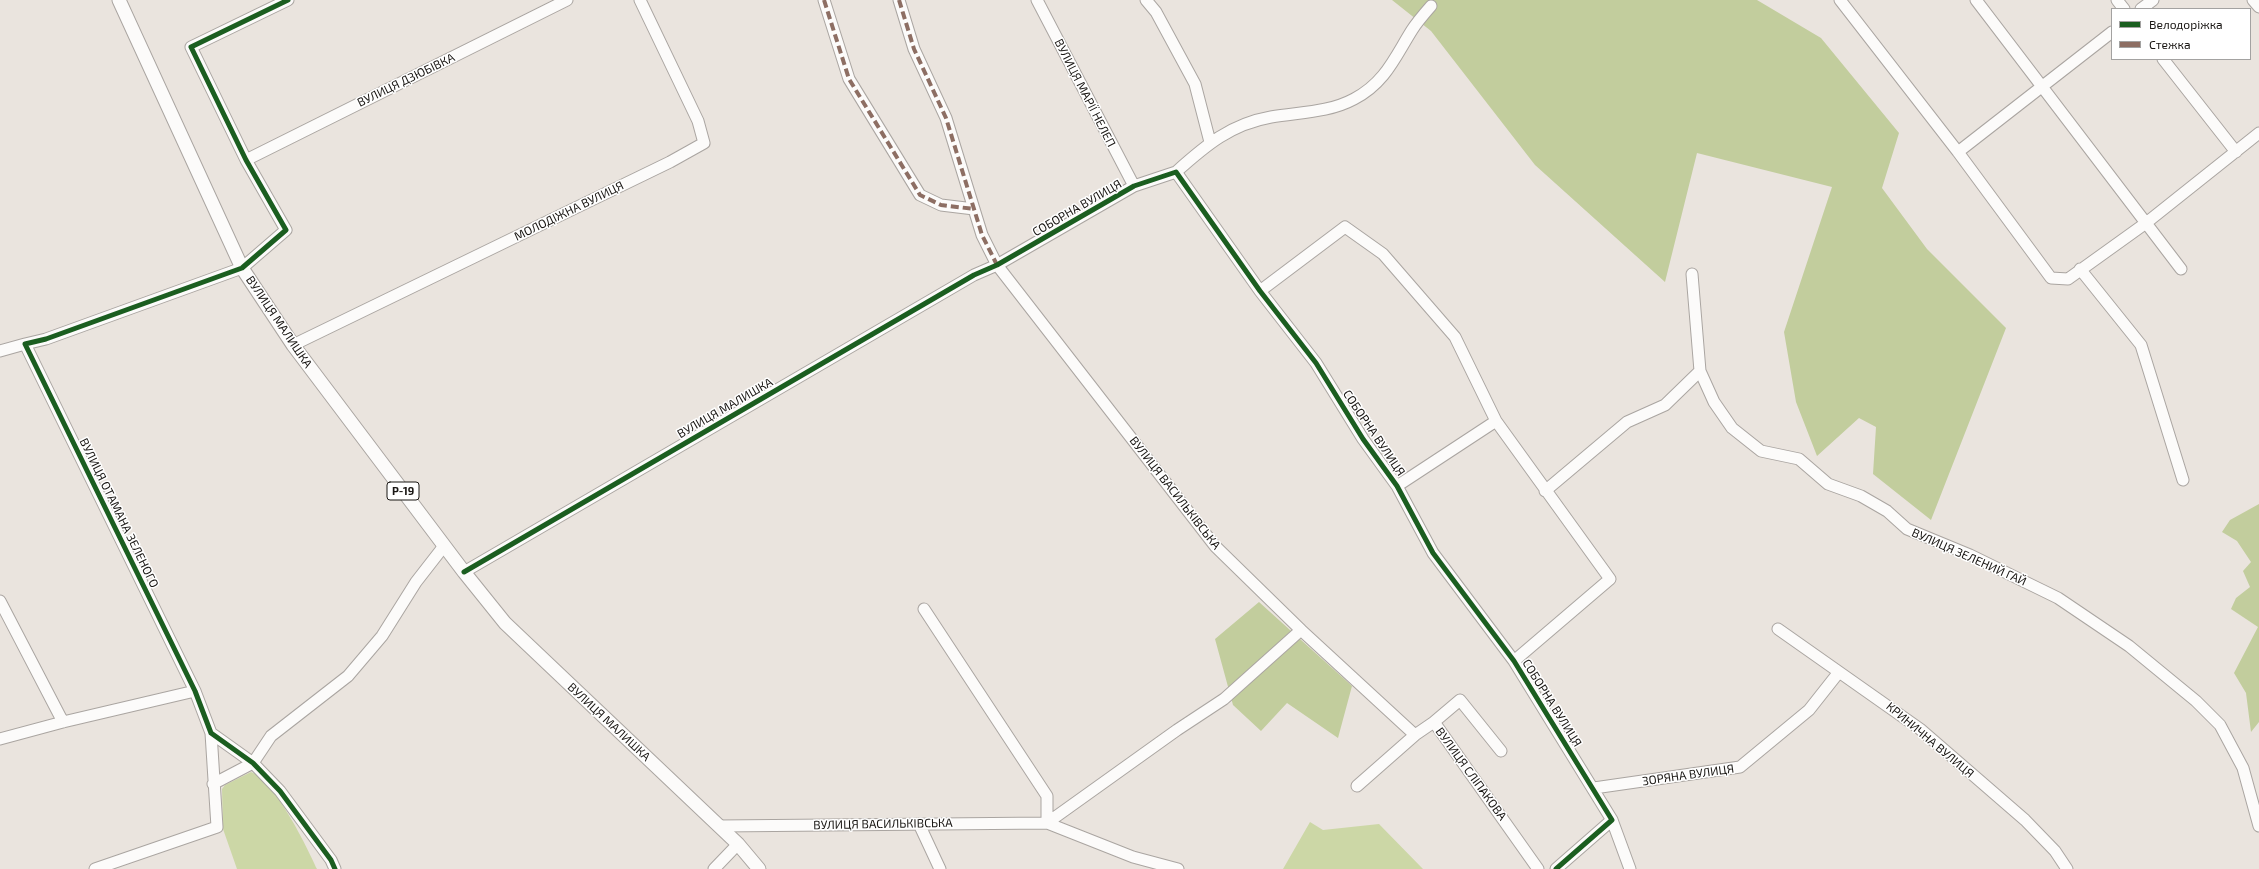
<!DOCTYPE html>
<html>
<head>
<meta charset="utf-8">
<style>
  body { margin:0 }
  #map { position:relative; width:2259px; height:869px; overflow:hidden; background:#eae4de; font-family:"Exo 2",sans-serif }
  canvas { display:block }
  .legend { position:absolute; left:2111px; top:8px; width:140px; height:52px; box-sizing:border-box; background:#fff; border:1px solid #a3a2a1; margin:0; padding:5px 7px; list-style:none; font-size:12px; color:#191613 }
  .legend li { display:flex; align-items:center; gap:8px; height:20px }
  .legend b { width:20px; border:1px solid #a3a2a1 }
</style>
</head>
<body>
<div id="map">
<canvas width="2259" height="869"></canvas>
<ul class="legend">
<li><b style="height:5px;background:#1b5e20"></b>Велодоріжка</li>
<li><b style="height:5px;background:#8d6e63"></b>Стежка</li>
</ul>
</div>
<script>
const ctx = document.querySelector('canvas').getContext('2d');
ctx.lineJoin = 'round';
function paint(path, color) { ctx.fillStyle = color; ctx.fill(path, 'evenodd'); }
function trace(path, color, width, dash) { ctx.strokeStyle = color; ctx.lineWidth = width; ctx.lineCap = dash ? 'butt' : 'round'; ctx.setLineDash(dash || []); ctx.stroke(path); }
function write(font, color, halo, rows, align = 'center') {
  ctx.font = font + ' "Exo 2",sans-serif'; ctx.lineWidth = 3; ctx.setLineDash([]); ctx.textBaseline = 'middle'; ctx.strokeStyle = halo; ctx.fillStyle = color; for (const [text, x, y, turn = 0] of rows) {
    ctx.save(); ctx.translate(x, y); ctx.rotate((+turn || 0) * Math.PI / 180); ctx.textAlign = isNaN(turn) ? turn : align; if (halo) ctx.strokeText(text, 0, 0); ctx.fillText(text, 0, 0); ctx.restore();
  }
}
paint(new Path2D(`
  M251,772c24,9 55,73 66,97h-80l-14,-40 -1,-40 3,-4z
  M1310,822l13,8 56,-6 44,45h-140z`), '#ccd7a6');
paint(new Path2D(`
  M1392,0h365l64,38 78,95 -17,55 45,61 79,79 -75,192 -58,-46 3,-47 -17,-9 -42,38 -21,-54 -12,-70 48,-145 -135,-34 -32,129 -130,-117 -104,-134z
  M2259,504v218l-8,10 -5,-39 -12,-20 24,-46 -27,-18 5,-11 14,-11 -7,-16 8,-9 -14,-21 -15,-9 8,-12z
  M1259,602l93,84 -14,52 -51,-35 -26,28 -28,-26 -18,-66z`), '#c2cd9d');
const minor = new Path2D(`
  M288,0l-97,47 55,113 40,70 -44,38 -196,71 -21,5 170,347 16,42 42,30 27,28 51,69 4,9
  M824,0l25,79 71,116 21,10 33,4
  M899,0l15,49 32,69 36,117 15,30 218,281 86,84 -77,69 -47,31 -130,93
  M1037,0l97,186
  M1146,0l10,12 39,72 15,58
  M1840,0l118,152 93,126 17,1 78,-56 113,-90
  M1976,0l205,269
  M2117,0l7,9
  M2253,0l6,7
  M2141,9l12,-9
  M2163,59l73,93
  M1958,152l154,-120
  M246,160l321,-160
  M1176,172c30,-27 55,-48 95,-55 28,-5 57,-4 83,-18 31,-16 41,-42 58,-69 5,-8 12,-16 19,-24
  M2080,269l61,76 42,135
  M1692,274l8,97 14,31 18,26 29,23 38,8 29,25 33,12 26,15 20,18 63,26 88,43 71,48 67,55 24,24 23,43 16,58
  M1260,291l85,-64 38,27 72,83 41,84 114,158 -96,82
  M293,345l377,-183 34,-19 -6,-22 -58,-121
  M0,351l25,-7
  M1397,486l99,-65
  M1545,491l82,-69 38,-17 35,-34
  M464,572l510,-297 23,-10 137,-79 42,-14 84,119 56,72 47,76 34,47 36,67 81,108 98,159 -56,49
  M0,601l63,121
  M924,609l123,187v27
  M1778,629l142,100 105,91 30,31 12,18
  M1301,630l114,105
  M1434,722l26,-22 41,51
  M0,739l63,-17 132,-31
  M213,784l40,-21 18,-27 77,-60 34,-40 34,-54 28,-36
  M1357,786l58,-51 19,-13 104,147
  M1594,788l146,-21 69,-57 30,-38
  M1612,820l18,49
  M919,824l21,45
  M719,826l328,-3 86,34 45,12
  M95,869l122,-42 -6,-94
  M714,869l24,-25`);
const major = new Path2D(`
  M119,0l123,268 51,77 171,227 41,51 233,221 21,25`);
trace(minor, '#aaa5a1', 13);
trace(major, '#aaa5a1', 15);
trace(minor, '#fcfbfa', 11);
trace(major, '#fcfbfa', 13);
trace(new Path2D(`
  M824,0l25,79 71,116 21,10 33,4
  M899,0l15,49 32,69 36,117 15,30`), '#8d6e63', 4, [8, 4]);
trace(new Path2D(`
  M288,0l-97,47 55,113 40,70 -44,38 -196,71 -21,5 170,347 16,42 42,30 27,28 51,69 4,9
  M464,572l510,-297 23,-10 137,-79 42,-14 84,119 56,72 47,76 34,47 36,67 81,108 98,159 -56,49`), '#1b5e20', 5);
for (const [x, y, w] of [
  [403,491,32]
]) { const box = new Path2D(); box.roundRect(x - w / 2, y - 9, w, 18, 3); ctx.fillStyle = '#fff'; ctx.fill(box); trace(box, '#191613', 1); }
write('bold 11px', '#191613', null, [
  ["Р-19",403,491]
]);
write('12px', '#191613', '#fff', [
  ["ВУЛИЦЯ ДЗЮБІВКА",406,80,-26],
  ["ВУЛИЦЯ МАРІЇ НЕЛЕП",1085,93,63],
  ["СОБОРНА ВУЛИЦЯ",1077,208,-30],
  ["МОЛОДІЖНА ВУЛИЦЯ",569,211,-26],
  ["ВУЛИЦЯ МАЛИШКА",279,322,56],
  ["ВУЛИЦЯ МАЛИШКА",725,408,-30],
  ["СОБОРНА ВУЛИЦЯ",1374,433,56],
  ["ВУЛИЦЯ ВАСИЛЬКІВСЬКА",1175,493,52],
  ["ВУЛИЦЯ ОТАМАНА ЗЕЛЕНОГО",119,513,64],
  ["ВУЛИЦЯ ЗЕЛЕНИЙ ГАЙ",1969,557,24],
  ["СОБОРНА ВУЛИЦЯ",1552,703,58],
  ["ВУЛИЦЯ МАЛИШКА",609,722,43],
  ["КРИНИЧНА ВУЛИЦЯ",1930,740,40],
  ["ВУЛИЦЯ СЛІПАКОВА",1471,774,54],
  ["ЗОРЯНА ВУЛИЦЯ",1688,775,-8],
  ["ВУЛИЦЯ ВАСИЛЬКІВСЬКА",883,824,-1]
]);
</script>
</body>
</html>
